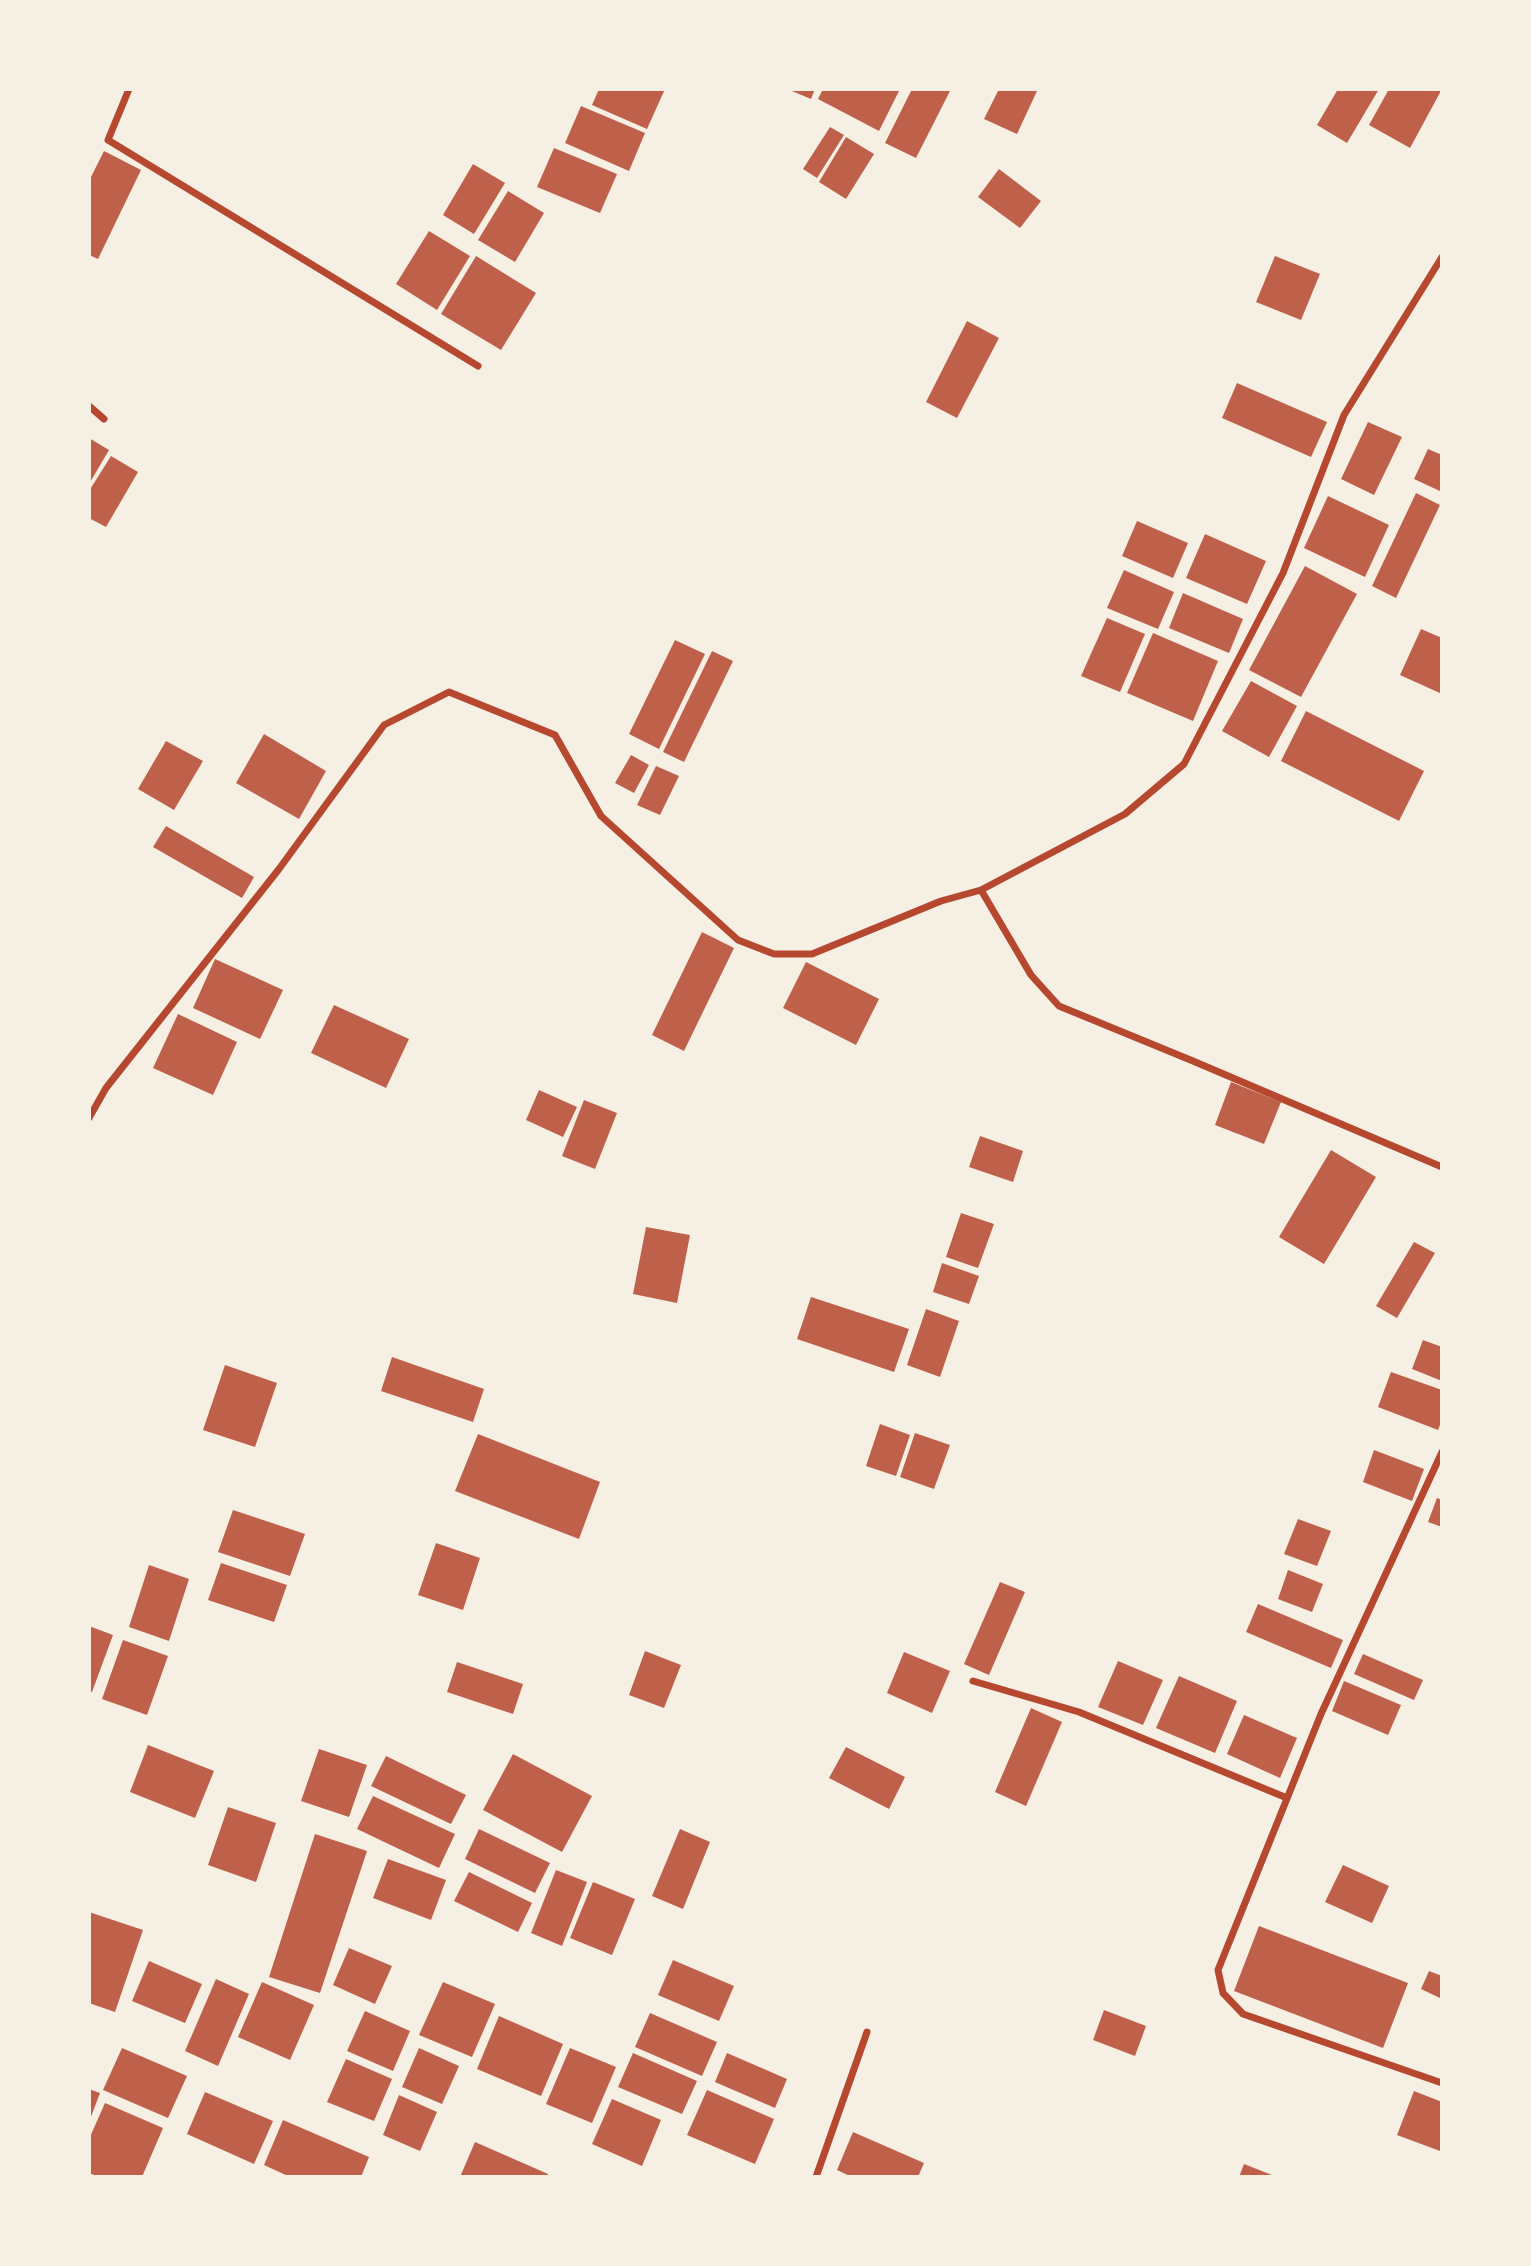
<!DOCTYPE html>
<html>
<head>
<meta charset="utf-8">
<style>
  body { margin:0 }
  #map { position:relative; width:1531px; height:2266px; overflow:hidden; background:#f6efe4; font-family:Lato,sans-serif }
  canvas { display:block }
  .frame { position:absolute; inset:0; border:91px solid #f6efe4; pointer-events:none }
</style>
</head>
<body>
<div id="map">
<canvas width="1531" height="2266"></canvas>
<div class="frame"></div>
</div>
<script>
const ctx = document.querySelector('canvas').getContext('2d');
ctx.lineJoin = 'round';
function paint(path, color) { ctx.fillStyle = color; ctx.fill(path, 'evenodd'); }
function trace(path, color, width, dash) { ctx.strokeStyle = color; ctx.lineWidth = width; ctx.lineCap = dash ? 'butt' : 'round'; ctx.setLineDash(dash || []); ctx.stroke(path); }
paint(new Path2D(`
  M599,89h66l-18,40 -55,-24z
  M787,89h28l-4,10z
  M823,89h77l-21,42 -61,-32z
  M912,89h39l-35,69 -31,-15z
  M999,89l38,2 -20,43 -33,-15z
  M1338,89h41l-32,54 -30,-18z
  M1389,89h53l-32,59 -41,-23z
  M581,106l64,27 -16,38 -64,-28z
  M830,127l14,8 -27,43 -14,-9z
  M846,137l28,17 -28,45 -27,-17z
  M554,148l63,26 -17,39 -63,-26z
  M104,151l37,19 -43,89 -9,-4v-74z
  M473,164l32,19 -31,51 -31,-19z
  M999,169l42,32 -21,27 -42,-31z
  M508,191l36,22 -29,49 -37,-22z
  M429,231l41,25 -33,54 -41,-26z
  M476,256l60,37 -35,57 -60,-36z
  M1275,256l45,18 -19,46 -45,-18z
  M967,321l32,17 -42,80 -31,-16z
  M1237,383l90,39 -16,35 -89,-39z
  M1368,422l34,15 -28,58 -33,-16z
  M89,438l20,12 -20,34z
  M1428,449l14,6v37l-28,-13z
  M111,456l27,16 -32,55 -17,-9v-27z
  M1416,493l24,12 -44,93 -24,-12z
  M1328,496l61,29 -24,52 -61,-29z
  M1137,521l51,22 -15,35 -51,-22z
  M1205,534l61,27 -19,43 -61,-26z
  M1305,566l52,28 -56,103 -52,-27z
  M1124,570l50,22 -16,37 -51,-21z
  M1183,593l60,26 -14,34 -60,-25z
  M1107,618l38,16 -25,58 -39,-16z
  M1421,629l21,9v56l-42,-19z
  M1153,633l65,28 -25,60 -66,-28z
  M675,640l30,14 -46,95 -30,-15z
  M712,651l21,10 -49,101 -21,-10z
  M1251,681l46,25 -28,51 -47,-26z
  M1306,711l118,60 -25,50 -118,-60z
  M264,734l62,37 -27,48 -63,-36z
  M166,741l37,20 -29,49 -36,-21z
  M631,755l18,10 -15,28 -19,-10z
  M656,766l23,10 -19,39 -23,-10z
  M166,826l88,51 -12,21 -89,-51z
  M702,932l32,16 -50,103 -32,-16z
  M215,959l68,31 -23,49 -67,-31z
  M806,962l73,37 -23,46 -73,-37z
  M334,1005l75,34 -23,49 -75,-35z
  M178,1014l59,28 -24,53 -60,-27z
  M1231,1082l50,20 -17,42 -49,-19z
  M539,1090l38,17 -14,30 -37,-17z
  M584,1100l33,13 -22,56 -33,-13z
  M980,1136l43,15 -10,31 -44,-15z
  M1331,1150l45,27 -52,87 -45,-27z
  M961,1213l33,11 -16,44 -32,-11z
  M646,1227l44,8 -13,68 -44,-9z
  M1414,1242l21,11 -38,65 -21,-12z
  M942,1263l37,13 -10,28 -36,-12z
  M811,1297l98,32 -15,43 -97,-33z
  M926,1309l33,12 -19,56 -33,-12z
  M1423,1340l19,7v34l-30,-12z
  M392,1357l92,32 -11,33 -92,-31z
  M225,1365l52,18 -22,64 -52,-17z
  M1391,1372l51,18v30l-4,10 -60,-23z
  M880,1424l30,11 -14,41 -30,-10z
  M915,1433l35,12 -16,44 -34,-12z
  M478,1434l122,48 -21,57 -124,-48z
  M1374,1450l50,19 -12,32 -49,-19z
  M1437,1498l5,2v27l-14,-5z
  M233,1510l72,24 -15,42 -72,-24z
  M1298,1519l33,12 -14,35 -33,-12z
  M436,1543l44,15 -17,52 -45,-15z
  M221,1563l66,22 -13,37 -66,-22z
  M149,1565l40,14 -20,62 -40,-14z
  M1288,1570l35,14 -11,28 -34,-13z
  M1000,1582l25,10 -36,83 -25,-11z
  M1258,1604l85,36 -12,28 -85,-36z
  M89,1626l24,9 -21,57 -3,-1z
  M123,1640l45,16 -21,59 -45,-16z
  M645,1651l36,14 -17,43 -35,-13z
  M904,1652l46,19 -18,42 -45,-20z
  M1363,1654l60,26 -9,20 -60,-26z
  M1118,1661l45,19 -20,45 -45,-18z
  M457,1662l66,22 -10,30 -66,-22z
  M1179,1676l58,25 -22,52 -59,-25z
  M1344,1681l57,24 -13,30 -56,-24z
  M1031,1708l31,14 -36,84 -31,-14z
  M1244,1715l53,23 -17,40 -53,-24z
  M148,1745l66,26 -19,47 -65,-26z
  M846,1747l59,30 -16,32 -60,-31z
  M319,1749l48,16 -18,52 -48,-16z
  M513,1754l79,42 -30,56 -79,-42z
  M386,1756l80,39 -15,29 -80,-38z
  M373,1796l82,38 -16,34 -82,-39z
  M228,1807l48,16 -20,59 -48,-17z
  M479,1829l71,34 -15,30 -70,-34z
  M680,1829l30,13 -27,67 -31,-13z
  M315,1834l52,17 -47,142 -51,-16z
  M388,1859l58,21 -15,40 -58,-22z
  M1343,1865l46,21 -17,37 -47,-21z
  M556,1870l31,12 -25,64 -31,-13z
  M469,1872l63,31 -14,29 -64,-31z
  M593,1882l42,17 -23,56 -42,-17z
  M89,1912l54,18 -28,82 -26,-9z
  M1259,1926l149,57 -25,65 -149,-57z
  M349,1948l43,18 -17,38 -42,-19z
  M673,1960l61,26 -15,35 -61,-26z
  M149,1961l53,23 -17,39 -53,-22z
  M1429,1971l13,5v23l-21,-10z
  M216,1979l33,15 -31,72 -33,-15z
  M262,1982l52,23 -24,55 -52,-23z
  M443,1982l52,22 -23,53 -53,-22z
  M1104,2010l42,16 -11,30 -42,-16z
  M365,2011l45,20 -17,40 -46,-20z
  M650,2013l67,29 -15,34 -67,-29z
  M499,2016l64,28 -22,52 -64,-27z
  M122,2048l65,28 -19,42 -65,-28z
  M419,2048l40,18 -17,38 -40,-17z
  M570,2048l46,19 -24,56 -46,-19z
  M633,2053l64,28 -15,33 -64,-27z
  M727,2053l60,26 -12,29 -60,-26z
  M346,2059l46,20 -18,42 -47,-19z
  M89,2089l11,4 -11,29z
  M707,2090l67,29 -19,45 -68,-29z
  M1414,2091l28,11 -2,49 -43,-16z
  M205,2092l68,29 -19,43 -67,-30z
  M399,2095l38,17 -17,39 -37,-16z
  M612,2099l49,21 -19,46 -50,-22z
  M105,2103l58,25 -21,49h-43l-10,-4v-34z
  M283,2120l86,37 -8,20h-71l-26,-12z
  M853,2132l71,31 -6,14h-66l-15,-7z
  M475,2142l73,32 -1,3h-87z
  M1244,2164l33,13h-38z`), '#bf614a');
trace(new Path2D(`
  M129,89l-21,51 370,226
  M89,406l15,13
  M981,890l144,-76 59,-50 99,-191 61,-158 98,-158
  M89,1118l17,-30 173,-219 105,-144 65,-33 106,43 46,81 137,124 36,14h38l129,-53 40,-11 50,85 28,31 134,55 249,106
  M1442,1452l-121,262 -103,256 5,23 20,21 199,69
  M973,1681l106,31 208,86
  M816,2177l51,-145`), '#b5482f', 7);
</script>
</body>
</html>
